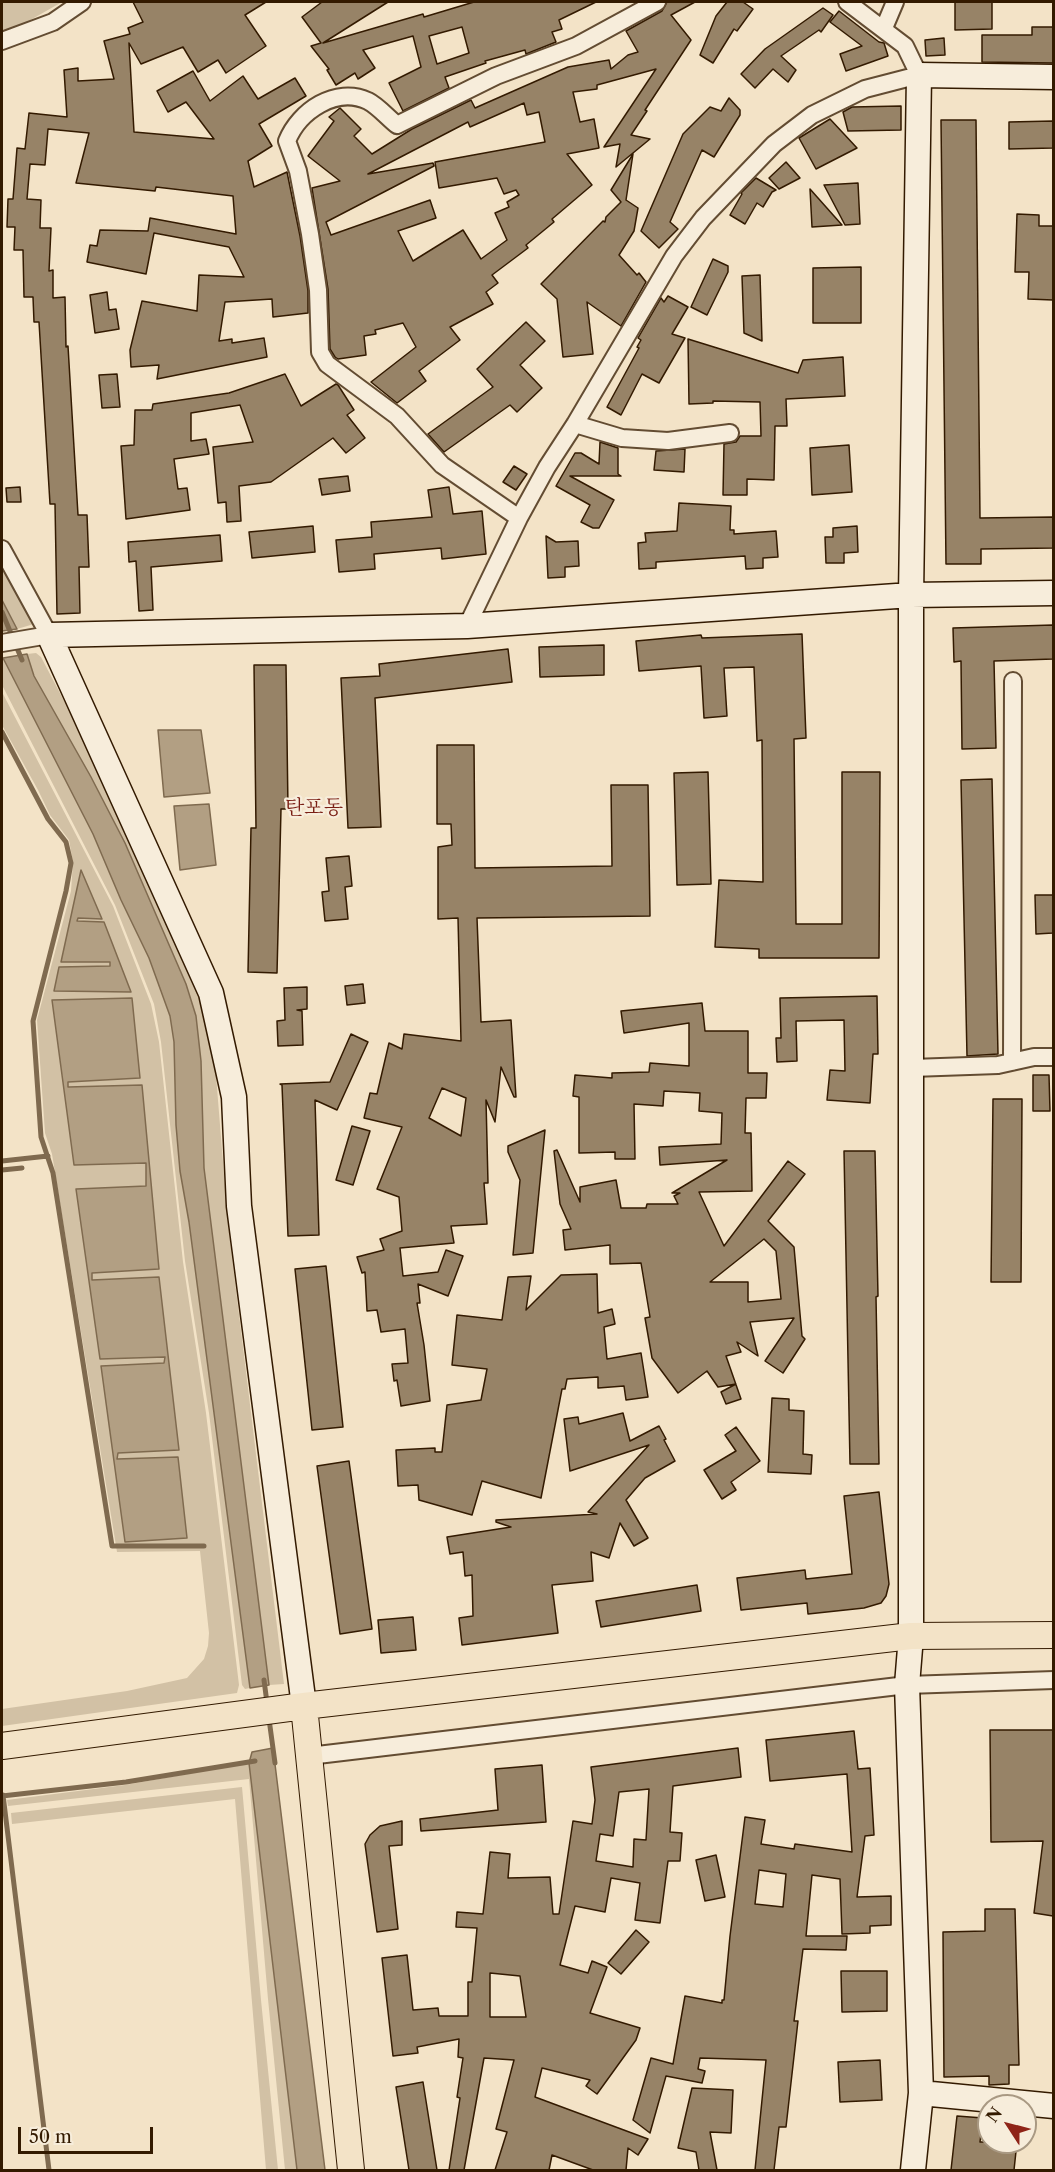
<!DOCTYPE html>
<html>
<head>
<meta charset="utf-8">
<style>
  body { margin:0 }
  #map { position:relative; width:1055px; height:2172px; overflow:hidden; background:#f3e3c7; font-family:"Libre Caslon Text",serif }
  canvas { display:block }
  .frame { position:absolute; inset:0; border:3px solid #331a00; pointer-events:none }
  .north { position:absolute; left:977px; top:2094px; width:60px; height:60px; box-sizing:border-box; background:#f7eddb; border:2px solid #a99983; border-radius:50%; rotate:306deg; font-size:16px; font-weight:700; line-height:24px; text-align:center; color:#331a00 }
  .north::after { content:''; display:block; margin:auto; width:21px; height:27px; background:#8f2418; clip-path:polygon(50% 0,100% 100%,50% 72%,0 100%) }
  .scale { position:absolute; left:18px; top:2127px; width:135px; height:27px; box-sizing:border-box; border:3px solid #331a00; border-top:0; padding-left:8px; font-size:18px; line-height:21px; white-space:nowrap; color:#331a00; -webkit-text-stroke:4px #f7eddb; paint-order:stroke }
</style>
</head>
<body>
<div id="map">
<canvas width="1055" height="2172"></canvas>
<div class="frame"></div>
<div class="north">N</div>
<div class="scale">50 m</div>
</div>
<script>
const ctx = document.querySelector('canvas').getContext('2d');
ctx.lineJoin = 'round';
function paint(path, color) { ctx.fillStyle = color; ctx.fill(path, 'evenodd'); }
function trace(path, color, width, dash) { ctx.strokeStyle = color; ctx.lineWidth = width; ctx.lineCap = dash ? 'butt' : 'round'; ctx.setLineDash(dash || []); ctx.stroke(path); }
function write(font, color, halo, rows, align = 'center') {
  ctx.font = font + ' "Libre Caslon Text","Noto Serif KR",serif'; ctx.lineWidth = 4.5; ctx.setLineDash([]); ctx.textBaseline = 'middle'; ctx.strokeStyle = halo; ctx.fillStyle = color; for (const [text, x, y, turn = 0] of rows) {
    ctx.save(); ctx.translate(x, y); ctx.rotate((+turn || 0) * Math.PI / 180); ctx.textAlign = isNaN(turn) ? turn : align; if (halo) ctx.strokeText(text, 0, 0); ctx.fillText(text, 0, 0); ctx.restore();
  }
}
paint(new Path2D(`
  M2,2h60l-44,25 -16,5z
  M2,565l32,59 -17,5 -15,-29z
  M36,653l5,4 73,139 85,187 16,80 13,161 56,460 -15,1 -65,-517 -3,-107 -5,-45 -10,-32 -61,-141 -34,-66 -57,-101 -7,-22z
  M3,658l90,176 28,66 28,58 21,58 4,26 6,129 9,51 61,466 -5,1 -3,-4 -33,-272 -24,-152 -24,-219 -7,-38 -39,-99 -113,-220z
  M2,692l111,214 38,98 8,38 24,220 23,151 33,272 -2,8 -235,33v-17l125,-18 60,-13 17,-19 4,-13 1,-13 -9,-82 -83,1 -65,-398 -7,-21 -8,-113 34,-129 2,-29 -4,-22 -19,-25 -12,-25 -36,-65zM81,871l21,48 -25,-1v3l27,2 27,69 -77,-2 5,-23h51v-5h-49zM52,1000l88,78 -72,4v5l73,-2 18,184 -67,4v7l67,-3 20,173 -62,3v6l61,-2 9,81 -62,4 -24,-176 64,-3v-7l-65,3 -23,-170 70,-3 -1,-23 -72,2z
  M249,1763l48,407h-12l-17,-171 -19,-220 -241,27 -1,-6 118,-15z
  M242,1787l19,213 17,170h-12l-31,-371 -223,25 -1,-11z`), '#d2c1a5');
const water = new Path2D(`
  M2,600l15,29 -15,2z
  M27,654l7,22 57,101 34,66 61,141 10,32 5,45 3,107 65,517 -19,3 -61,-466 -9,-51 -4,-46 -2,-83 -4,-26 -21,-58 -28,-58 -28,-66 -90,-176z
  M158,730h43l9,63 -46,4z
  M209,804l7,61 -36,5 -6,-64z
  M81,870l21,49 -24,-1 -1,3 27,1 27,70 -77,-1 5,-24 51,-1v-4h-49z
  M132,998l8,80 -72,4v5l74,-2 17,184 -67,4v7l67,-3 20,173 -61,3 -1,6 61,-2 9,81 -62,4 -24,-176 63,-3 1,-6 -65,2 -24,-170 70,-3v-23l-72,2 -22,-165z
  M273,1748l52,422h-28l-48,-407 3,-11z`);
paint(water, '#b29f83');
trace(water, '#7f6a4f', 1.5);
trace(new Path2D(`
  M2,612l20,48
  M2,732l46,87 18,23 5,21 -5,28 -33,130 8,116 12,36 59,373h92
  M2,1161l46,-5
  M2,1170l20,-2
  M264,1680l3,23
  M269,1719l6,44
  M3,1795l46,375
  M2,1796l124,-14 129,-21`), '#7f6a4f', 5);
const building = new Path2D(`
  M133,2h133l-21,13 21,31 -40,27 -8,-13 -20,12 -15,-25 -42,17 -12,-21 5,89 80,7 -28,-37 -18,10 -11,-21 36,-20 17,30 33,-25 15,23 37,-21 11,18 -47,28 13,22 -24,15 6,26 33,-15 13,64 8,55v22l-35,4 -1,-18 -47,3 -6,39 13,-2v4l32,-5 3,19 -110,22 2,-14 -28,2 -1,-17 12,-49 55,10 2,-36 45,2 -15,-30 -75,-14 -8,41 -59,-12 3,-17 7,1 3,-16 48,1 2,-13 86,16 -3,-38 -77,-9 -1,4 -79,-8 13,-50 -41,-4 -3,36 -15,-1 -3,35 14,1 -1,28h11l-2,43 4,-1v28l12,-1 1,50 2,-1 10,169h9l2,52h-10l1,46 -23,1 -2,-110h-5l-11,-182h-5l-1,-25h-9l-1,-47h-9l1,-23h-8l1,-28h5l4,-51 8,1 4,-36 38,4 -3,-47 14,-2v13l36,-2 -10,-38 26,-7 -2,-6 15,-6z
  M322,2h66l-65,41 100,-29 1,3 50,-15h122l-37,18 3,9 -10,3 4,10 -30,12 -1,-4 -40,11 1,2 -41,14 4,11 -46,23 -14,-28 32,-16 -8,-31 -50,14 12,18 -17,11 -3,-6 -19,12 -9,-15 2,-1 -18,-23 10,-3 -19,-26zM462,27l7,26 -32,11 -8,-28z
  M667,2h28l-24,13 20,25 -46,70 2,1 -16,24 19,4 -34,28 4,-23 -16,3 52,-78 -59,16v4l-24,3 7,30 14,-3 5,29 -32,6 25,31 -40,34 2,3 -28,23 2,3 -36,27 6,8 -12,9 7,12 -43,23 10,13 -41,31 7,10 -29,22 -26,-21 45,-35 -13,-24 -28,7 1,4 -12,2 2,19 -28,4 -3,-2 -5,-8 -2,-60 -16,-101 28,-7 -32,-25 26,-35 -5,-4 11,-9 21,21 -7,7 18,18 40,-25 59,-29 4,8 93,-41 41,-7 2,9 17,-14 10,-3 -12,-21 36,-20zM524,103l3,12 12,-3 6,30 -110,20 4,26 58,-10 7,16 12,-4 3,5 -12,7 2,5 -14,6 12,27 -26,19 -18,-29 -50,31 -15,-30 38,-13 -6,-18 -99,35 -5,-13 108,-56 -1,-3 -65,11 100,-52 2,5z
  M727,2h16l10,7 -16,22 -3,-2 -21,34 -13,-8 16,-39z
  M955,2h37v27l-37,1z
  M823,8l10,7 -12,17 -2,-2 -38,26 15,14 -8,12 -15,-13 -18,19 -14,-14 24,-25z
  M839,11l40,31 5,1 4,13 -42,15 -6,-17 22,-8 -32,-24z
  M1032,27h21v36l-71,-1v-27h50z
  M944,38l1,17 -19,1 -1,-16z
  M729,98l11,12v5l-26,42 -12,-7 -32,72 8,7 -19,19 -18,-17 42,-97 27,-27 11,4z
  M901,106v24l-53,1 -5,-19 9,-5z
  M830,119l27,29 -41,21 -17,-31z
  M941,120h35l4,398 73,-1v31l-72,1v15h-35z
  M1053,121v27l-44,1v-27z
  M633,154l-7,46 12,8 -4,23 -15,24 18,20 2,-2 7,9 -25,44 -34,-24 6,52 -30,3 -6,-58 -16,-15 62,-63 2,1 1,-5 15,-15 -10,-12z
  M786,162l14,16 -21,11 -10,-11z
  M756,178l20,12 -4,2 -9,15 -6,-4 -12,21 -15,-9 12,-21 -1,-1z
  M858,183l2,41 -15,1 -21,-40z
  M810,189l32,36 -30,2z
  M1017,214l22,1v11h14v74l-25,-1 1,-27h-14z
  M713,259l15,7v6l-21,43 -16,-8z
  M861,267v56h-48v-55z
  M760,275l2,66 -18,-8 -2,-57z
  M107,292l2,18 7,-1 3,20 -24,4 -5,-38z
  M668,296l20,11 -16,27 13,4 -26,45 -17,-9 -21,41 -14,-8 32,-59 -2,-1 4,-7 -3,-2 23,-40 3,4z
  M526,322l19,19 -25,24 22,23 -25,24 -7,-7 -66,47 -16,-18 65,-47 -16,-18z
  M688,339l110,34 5,-13 40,-3 2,39 -59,3 1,27h-12l-1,54 -27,-1v16h-24l1,-51 12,-2 4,-6h21l-1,-34 -47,-1v2l-24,1z
  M117,374l3,33 -18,1 -3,-33z
  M285,374l16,32 35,-22 2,1 16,25 -7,5 18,23 -19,15 -13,-15 -62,44 -32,4 2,35 -14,1 -1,-20 -8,1 -5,-56 40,-5 -13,-37 -49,8v28l15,-2 3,15 -35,5 4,30 9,-1 3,22 -64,9 -5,-73 13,-1 1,-35h17l1,-6 76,-11z
  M600,442l18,6v26l3,2h-51l44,24 -15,28h-6l-12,-6 9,-17 -34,-19 19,-33h6l18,11z
  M849,445l3,47 -40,3 -2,-47z
  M685,449l-1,23 -30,-2 2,-19z
  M514,466l13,8 -11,16 -13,-8z
  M348,476l2,15 -28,4 -3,-16z
  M20,487l1,15h-14l-1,-14z
  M449,487l4,27 29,-3 4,43 -44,5 -1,-11 -67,6 1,15 -36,3 -3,-32 36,-3 -1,-15 61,-5 -4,-27z
  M679,503l52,3 -1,24h4v4l42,-3 2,26 -15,1v10l-17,1 -1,-13 -89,6v6l-17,1 -1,-26 8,-1 -1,-9 32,-2z
  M313,526l2,26 -63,6 -3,-26z
  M857,526l1,26 -14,1v10h-18l-1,-26h8v-9z
  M220,535l2,26 -71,6 2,43 -14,1 -3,-50 -7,1 -1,-20z
  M546,536l10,6 22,-1 1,25 -14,1v10l-17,1z
  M1053,625v34l-59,2 2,87 -34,1 -1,-88 -7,1 -1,-34z
  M802,634l4,104 -12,1 2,185h46v-152h38l-1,186h-120v-9l-44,-2 4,-67 44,2 -1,-142 -5,1 -3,-74 -30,1 3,48 -23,2 -3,-52 -62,5 -3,-30 65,-6 1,3z
  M604,645v30l-64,2 -1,-30z
  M508,649l4,33 -137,16 6,129 -33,1 -7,-150 39,-2 -1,-12z
  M254,665h32l2,144h-7l-4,164 -29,-1 3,-144h5z
  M437,745h37l1,123 137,-2 -1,-81h37l2,131 -173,2 4,104 30,-2 5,77h-2l-13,-30 -6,55 -9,-22 2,83h-4l3,41 -36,2 3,17 -54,5 3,28 35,-4 8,-22 17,6 -15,40 -30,-12 2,19h-3l7,42 6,56 -29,5 -4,-26 -3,1 -2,-17 16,-1 -3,-34 -24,3 -4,-22 -10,1 -2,-39 -3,1 -5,-16 27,-7 -4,-11 22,-8 -3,-34 -22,-8 25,-62 -38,-9 6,-25 7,1 12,-51 13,6 2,-15 57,7 -3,-123 -20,1v-72l14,-2 -1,-21h-14zM442,1088l24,10 -5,38 -32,-18z
  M708,772l3,112 -34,1 -3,-112z
  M992,779l6,275 -31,2 -6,-276z
  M349,856l3,30 -7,1 3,32 -23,2 -3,-29 7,-1 -3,-33z
  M1035,895h18v38l-17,1z
  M363,984l2,19 -18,2 -2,-19z
  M307,987v22l-10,1 5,1 1,34 -25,1 -1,-25 8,-1 -1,-32z
  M877,996l1,58h-5l-3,49 -43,-3 3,-30 15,1 -1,-51 -48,1 1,40 -20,1 -1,-24h5l-1,-40z
  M702,1003l3,28h43v42h19l-1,25h-20l-1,35h6l1,58 -53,1 25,54 64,-85 17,13 -37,47 26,26 8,89 3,3 -22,34 -18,-12 29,-43 -44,4 8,34 -21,-14 4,10 -15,4 15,43 -15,5 -5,-12 15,-8 -18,3 -11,-16 -29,22 -26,-35 -7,-40 5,-1 -9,-54 -31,1v-19l-45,5 -2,-20 8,-1 -11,-25 -6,-53 3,-1 23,52v-15l36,-7 5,28h25l1,-4h31l-4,-8 6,-3h-8l55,-33 -67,5 -1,-18 62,-3 1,-31 -23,-2 1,-18 -36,-2 -1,15 -29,-2 1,55h-20v-7l-36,1v-56l-6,-1 2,-21 37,3v-5l37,-1 1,-9 39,3v-43l-65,10 -3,-22zM764,1239l12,12 5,48 -33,3v-20h-38z
  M351,1034l17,8 -31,68 -22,-10 4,135 -31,1 -6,-151 -2,-1 50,-2z
  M1033,1075h16l1,36h-17z
  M993,1099h29l-1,183h-30z
  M352,1126l18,5 -17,54 -17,-5z
  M545,1130l-12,123 -20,2 7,-75 -12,-28v-6z
  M844,1151h31l3,145 -2,1 3,167h-29z
  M326,1266l17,161 -31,3 -17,-161z
  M597,1274l1,39 14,-4 3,15 -11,3 3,32 34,-6 7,44 -22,3 -2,-14 -26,2v-11l-31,2 -2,10h-3l-21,109 -59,-17 -10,34 -53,-15 -1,-15 -20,1 -2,-36 39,-2v4h7l5,-47 34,-5 6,-31 -35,-4 5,-50 45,5 6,-43 23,-1 -5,34 35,-35z
  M772,1398l17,1v11l15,1 -1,43 9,1 -1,19 -43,-2z
  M623,1413l7,28 29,-15 7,13 -2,1 11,21 -30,17 -19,22 22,38 -14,8 -14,-23 -11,35 -18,-6 2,29 -41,4 6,48 -96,12 -3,-27 14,-2 -1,-41 -7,1 -2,-24 -13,2 -3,-17 64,-10 -15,-5v-2l101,-6 -9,-2 61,-67 -79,26 -6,-52 14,-2 1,7z
  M736,1427l24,34 -29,21 5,8 -14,9 -18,-29 32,-19 -11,-16z
  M349,1461l23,168 -32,5 -23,-168z
  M879,1492l10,92 -3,12 -5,7 -17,5 -56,6 -1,-11 -66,7 -4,-32 68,-8 1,9 46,-5 -8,-78z
  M697,1585l4,26 -100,16 -5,-26z
  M413,1617l3,33 -35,3 -3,-33z
  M990,1730h63v186l-19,-3 9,-72 -52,1z
  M854,1731l4,38 12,-1 4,67 -9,1 -8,61 34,-1v29l-21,1v7l-28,1 -2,-55 -28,-4 -6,61h41l-1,14 -43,-1 -9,72h4l-12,106h-7l-5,43h-19l11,-110 -66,-2 -2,11 7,2 -3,12 -36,-7 -16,57 -17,-13 18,-62 22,6 12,-68 37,7v-3h2l6,-64 15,-119 20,3 -4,24 33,5 1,-5 57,8 -5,-78 -77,7 -4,-41zM759,1870l27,4 -3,33 -28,-3z
  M738,1748l3,29 -68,9 -3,46 12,1 -2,28h-12l-8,62 -25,-3 5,-37 -29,-5 -6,34 -30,-6 -15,59 28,8 4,-12 15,6 -17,46 50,15 -4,12 -39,54 -11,-8 4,-6 -48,-12 -7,29 113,42 -10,16 -10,-7 -2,22h-33l-41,-15 -3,15h-54l12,-38 -11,-3 18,-69 -30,-2 -20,112h-15l11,-72 -3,-1 6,-39 -5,-1 1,-18 -42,8 1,6 -25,3 -11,-98 25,-3 6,55 25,-2 1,8h29v-34h4l5,-54 -21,-1 1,-15 26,2 7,-62 20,2 -2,24 42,-1 3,37h6l14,-93 19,3 3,-24 -4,-33zM649,1789l-3,51 -12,-1 -1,28 -37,-6 4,-27 13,2 6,-44zM490,1973l30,3 6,41h-36z
  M542,1765l4,57 -125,9 -1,-12 78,-9 -3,-41z
  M402,1821v24l-13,1 9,83 -21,3 -12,-88 5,-9 10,-9z
  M716,1855l9,42 -20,4 -9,-41z
  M985,1909h30l4,156h-10v19l-20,1v-9l-45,1 -1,-145 42,-1z
  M636,1930l13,12 -28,32 -13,-11z
  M841,1971h46v40l-45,1z
  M880,2060l2,40 -42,2 -2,-40z
  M423,2082l14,88h-28l-13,-83z
  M692,2088l41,2 -2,43 -21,-1 7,38h-18l-3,-18 -18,-4z
  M957,2116l26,2 -3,24h37l-3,28h-63z`);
paint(building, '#978367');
trace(building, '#331a00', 1.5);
const street = new Path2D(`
  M884,28l11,-26
  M2,41l51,-19 29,-20
  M575,424l47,14 46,3 62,-8
  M519,518l-77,-53 -45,-49 -70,-52 -7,-12 -2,-62 -8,-56 -12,-63 -11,-30c12,-30 49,-55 81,-40 10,5 20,17 29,24l99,-49 80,-30 81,-44
  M2,549l47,86 -47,8
  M467,626l52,-108 28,-51 28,-43 99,-168 29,-38 71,-74 38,-29 53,-26 54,-14 -14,-29 -58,-44
  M1012,1062l1,-381
  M912,1068l86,-3 36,-8h20
  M309,1756l598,-71 147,-5`);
const secondary = new Path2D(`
  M304,1706l-65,-500 -5,-109 -23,-104 -162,-358 418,-9 444,-31 143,-2
  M921,2093l133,13
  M913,2170l8,-77 -14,-408 4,-49v-1041l8,-520 135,2`);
const primary = new Path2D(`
  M304,1706l47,464
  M2,1746l302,-40 607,-70 143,-1`);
trace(street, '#634c32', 20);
trace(secondary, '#331a00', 27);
trace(primary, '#331a00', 28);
trace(street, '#f7eddb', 16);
trace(secondary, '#f7eddb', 24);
trace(primary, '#f3e3c7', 26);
write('20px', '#7a1f14', '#f7eddb', [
  ["탄포동",314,808]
]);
</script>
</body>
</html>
